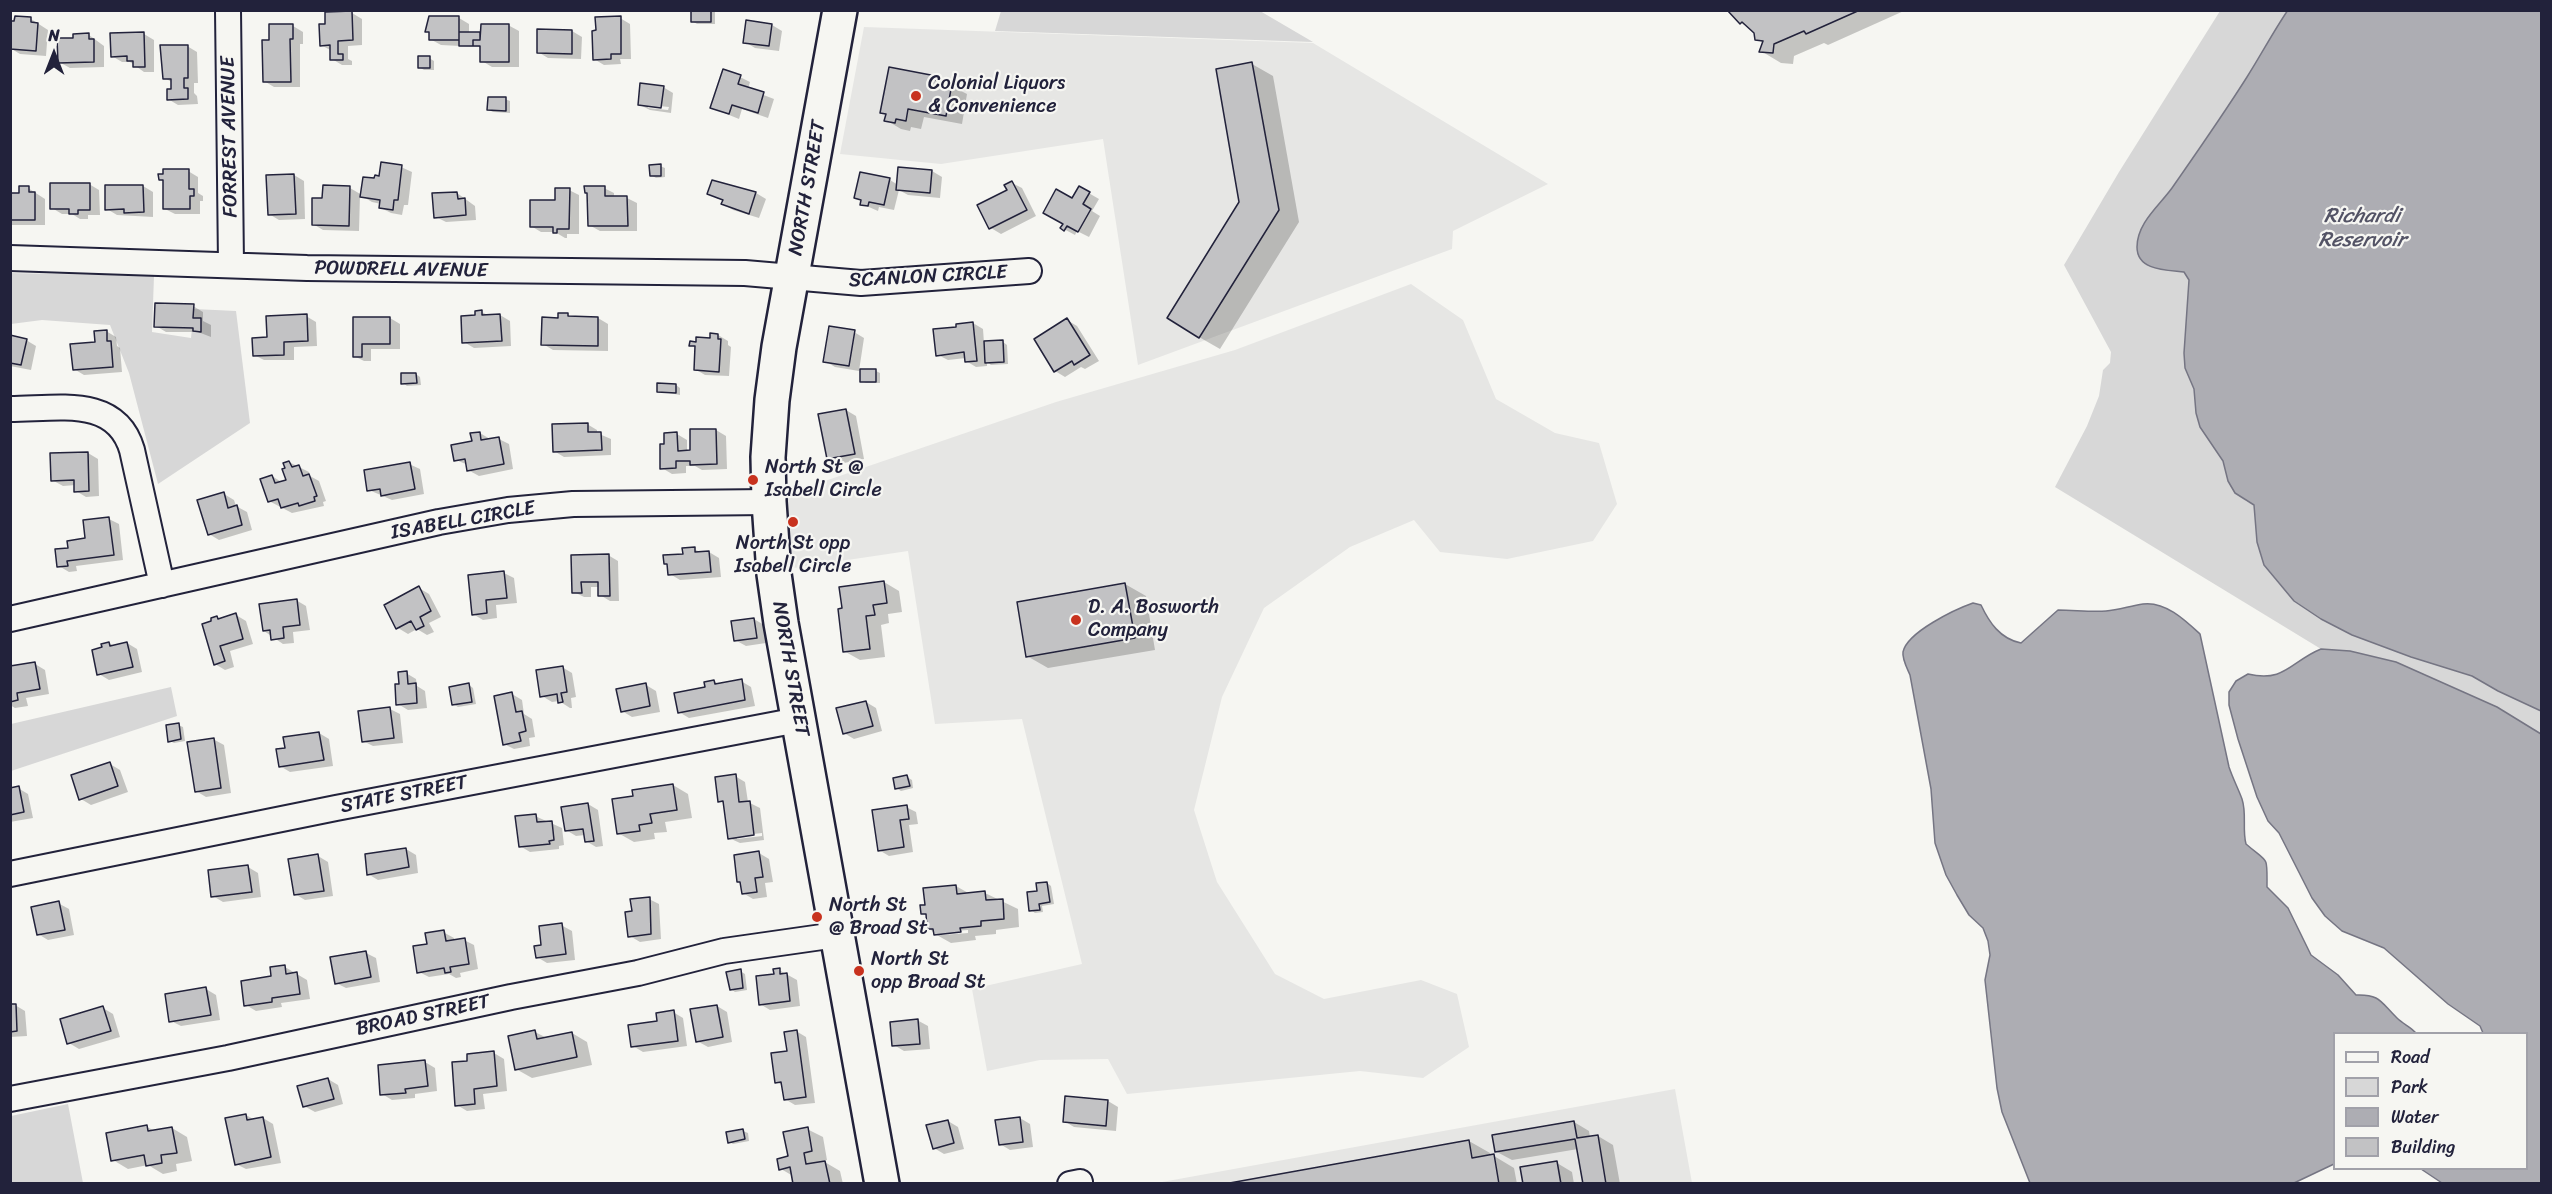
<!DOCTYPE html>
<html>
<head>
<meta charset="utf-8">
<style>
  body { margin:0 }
  #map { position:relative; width:2552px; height:1194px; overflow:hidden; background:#f6f6f2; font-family:Sriracha,sans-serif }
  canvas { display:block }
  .frame { position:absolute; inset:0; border:12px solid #22223b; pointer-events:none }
  .legend { position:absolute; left:2333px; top:1032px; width:195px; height:138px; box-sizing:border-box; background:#f6f6f2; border:2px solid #a1a1a9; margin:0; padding:8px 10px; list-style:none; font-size:18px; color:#22223b }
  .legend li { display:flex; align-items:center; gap:12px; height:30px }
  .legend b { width:30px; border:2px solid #a1a1a9 }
  .north { position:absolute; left:24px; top:24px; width:60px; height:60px; -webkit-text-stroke:4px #f6f6f2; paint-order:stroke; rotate:0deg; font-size:16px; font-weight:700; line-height:24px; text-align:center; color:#22223b }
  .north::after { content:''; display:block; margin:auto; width:21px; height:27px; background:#22223b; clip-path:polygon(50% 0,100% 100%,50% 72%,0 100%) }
</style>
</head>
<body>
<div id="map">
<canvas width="2552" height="1194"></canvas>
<div class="frame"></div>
<ul class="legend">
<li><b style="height:8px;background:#f6f6f2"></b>Road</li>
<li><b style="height:16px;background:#d7d7d7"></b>Park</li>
<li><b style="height:16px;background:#adadb3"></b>Water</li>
<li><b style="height:16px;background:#c2c2c4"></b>Building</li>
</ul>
<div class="north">N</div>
</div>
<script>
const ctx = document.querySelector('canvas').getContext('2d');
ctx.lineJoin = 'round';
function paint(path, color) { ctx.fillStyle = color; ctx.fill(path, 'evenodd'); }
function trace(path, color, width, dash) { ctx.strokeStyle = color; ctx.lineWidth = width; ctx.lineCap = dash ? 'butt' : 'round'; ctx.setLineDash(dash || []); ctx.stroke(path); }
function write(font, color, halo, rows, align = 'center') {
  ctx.font = font + ' Sriracha,sans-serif'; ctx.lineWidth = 4.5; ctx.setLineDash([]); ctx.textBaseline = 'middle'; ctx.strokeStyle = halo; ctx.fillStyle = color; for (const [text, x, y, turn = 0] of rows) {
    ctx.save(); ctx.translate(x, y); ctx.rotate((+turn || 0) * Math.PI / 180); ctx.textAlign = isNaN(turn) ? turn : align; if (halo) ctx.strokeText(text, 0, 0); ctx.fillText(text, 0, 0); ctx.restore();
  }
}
paint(new Path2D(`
  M864,27l449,16 235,141 -95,47 -1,18 -314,116 -35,-226 -162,25 -101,-10z
  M1411,284l52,36 33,79 59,34 44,10 18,61 -24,37 -86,18 -67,-7 -26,-32 -64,27 -86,61 -42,89 -28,113 23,72 58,92 49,25 97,-19 36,14 12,53 -46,31 -63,-7 -233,23 -19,-35 -68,1 -53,11 -15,-82 110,-25 -60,-245 -87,5 -27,-173 -121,18 -6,-73 275,-94 179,-52z
  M1675,1089l17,94 -541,1z`), '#e6e6e4');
paint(new Path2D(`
  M1260,11l53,31 -318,-11 6,-20z
  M2220,11h68l-51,82 -66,96 -25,31 -7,15 -2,13 4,11 43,13 5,8 -5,73 1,15 9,21 2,24 27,48 5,20 18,20 8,4 3,37 7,23 16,20 72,50 59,22 61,19 26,15 43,20v23l-44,-27 -101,-45 -46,-11 -29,-2 -266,-162 32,-61 12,-30 4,-26 7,-7 1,-11 -47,-87 55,-93z
  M10,273l144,3 -2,56 39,6 3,-29 42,2 14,112 -92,61 -29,-111 -19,-48 -68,-5 -31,4z
  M171,687l6,29 -166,55v-47z
  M68,1104l15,79h-72v-67z`), '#d7d7d7');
const water = new Path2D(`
  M2288,10l253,1v700l-43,-20 -26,-15 -61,-19 -59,-22 -31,-16 -27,-18 -30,-36 -7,-23 -3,-37 -19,-12 -7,-12 -5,-20 -23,-34 -4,-14 -2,-24 -9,-21 -1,-15 5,-73 -5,-8c-17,-2 -47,-1 -47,-25 0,-24 22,-41 35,-59 25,-36 51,-73 75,-111 14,-22 26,-45 41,-67z
  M1973,603l8,2c8,17 19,34 40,38l37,-33c16,0 32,2 48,1 12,-1 24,-5 37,-7 22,-3 42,16 57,30l29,133c4,12 9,21 13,32 5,15 0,30 4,45 23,20 21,10 21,43l21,21 23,47 27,20 18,20c25,-1 25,8 41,23 6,6 14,9 19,15l-82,1v130l-40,19h-264l-28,-71 -5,-24 -12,-108 5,-25 -2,-14 -5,-13 -14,-13 -12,-20 -11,-20 -11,-32 -4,-54 -21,-114c-3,-7 -8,-16 -7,-23 4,-20 53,-43 70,-49z
  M2321,649l29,2 46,11 101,45 44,27v449h-99l-21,-14 105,-1v-134l-43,-1 -3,-7 -32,-22 -64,-56 -42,-17 -17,-15 -13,-18 -33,-65 -11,-12 -11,-24 -19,-58 -9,-34v-13l7,-11 12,-7c37,9 43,-13 73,-25z`);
paint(water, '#adadb3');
trace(water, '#757583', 1.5);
paint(new Path2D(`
  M692,10h23v14h-18l-5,-3z
  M1729,10h177l-78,35 -4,-2 -30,13 -1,8 -12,-1 -20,-12 3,-8 -7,-4 -4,-9 -12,-7z
  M352,13l10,6v26l-14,1v13l4,2v4h-10l-10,-6v-8l-11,-6 6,-19z
  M459,18l10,6v10l13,1 26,-10 11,6v36h-27l-10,-6v-12l-3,-2 -38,-2 -11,-6v-6l-3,-2z
  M620,18l10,6 1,35h-11l1,5 -17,1 -10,-6z
  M31,19l17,11 -2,26 -26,-2 -10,-6z
  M772,25l10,6 -3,20 -24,-3 -10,-6z
  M293,26l10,6v12h-3v43h-26l-10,-6 7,-40z
  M572,31l10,6 -1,22 -33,-1 -10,-6z
  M144,34l10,6v32h-10l-14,-10h-8l-10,-6z
  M89,35l15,11v21l-34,1 -11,-6 16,-23z
  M187,46l10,6 1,31h-4v10l3,3 1,8 -20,1 -10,-6 5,-9v-7l-8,-5z
  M429,58l5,3v9h-10l-5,-3z
  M1252,64l21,12 26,146 -79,127 -21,-12 42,-134z
  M740,77l10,5 -2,7 26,10 -6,19 -26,-9 -3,10 -27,-11z
  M935,78l32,16 -5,30 -38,-7 -3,12 -10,-2 -1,4 -9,-2 -15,-9 1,-4 -6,-4z
  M663,87l10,6 -2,20 -21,-3 -10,-5zM648,105l21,2 -1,3 -20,-2z
  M505,99l5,2v12l-17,-1 -4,-2z
  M660,166l5,2v9l-9,1 -5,-3z
  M401,167l11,5 -4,33h-4l-2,10 -11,-2 -10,-5v-4l-9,-2 -12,-7 -1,36 -36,-1 -10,-6 11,-24 26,-12 12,7 13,-15z
  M188,171l10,6v16l5,3v5h-3v13h-25l-10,-5 -1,-27 -4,-3z
  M932,171l10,6 -2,21 -32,-3 -9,-5 -5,20 -15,-3 -1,4 -16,-7v-3l-6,-3 34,-18 8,5z
  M294,175l10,6 1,38 -26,1 -10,-6z
  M713,182l43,11 10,6 -7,19 -26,-8 -10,-6 7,-3 -12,-5v3l-9,-5z
  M1012,183l10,5 14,28 -35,18 -10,-6z
  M89,184l10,6 1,25h-12v4h-8l-8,-5h-10l-10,-6z
  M143,186l10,6v25l-36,-2 -10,-6z
  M28,188l17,11v26h-35v-31h11z
  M604,188l10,5v5h13l10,5v28h-37l-11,-6v-31z
  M1080,188l19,11 -7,12 8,5 -11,21 -12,-6 -2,4 -13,-7z
  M569,190l10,5v39h-12v4h-2l-10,-6h-14l-10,-6z
  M457,193l18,13 1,14 -30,2 -10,-5z
  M193,306l10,6v9l8,4v12l-13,-5h-32l-10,-6z
  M482,312l7,4 11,-1 10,6 1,25 -37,2 -10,-6 12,-26z
  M567,314l6,4h25l10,6v27l-55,-1 -10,-6 16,-25z
  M306,316l10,6 1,24 -23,1v13h-30l-10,-5 15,-16z
  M390,318l10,6v25h-29v12h-7l-10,-5v-37z
  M1067,320l10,6 22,35 -14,8 -4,-2 -16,10 -10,-6z
  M973,323l10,6 1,14 19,-1 4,3 1,19 -17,1 -4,-3v4l-11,1 -10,-6v-3l-18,2 -10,-5 20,-27z
  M106,331l10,6 1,9 3,2 2,24 -38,3 -10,-6z
  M854,332l10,6 -5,33 -24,-4 -10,-6z
  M718,335l10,6v4l3,2 -2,29 -24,-1 -10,-6 2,-21 -6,-3z
  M10,337l16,3 10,6 -5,24 -21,-4z
  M876,371l4,2v10h-14l-4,-2z
  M416,374l4,3 1,8 -14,1 -4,-3z
  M676,385l4,3v7l-22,-4z
  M846,410l10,6 8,43 -25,5 -11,-6z
  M587,424l10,6v3l14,6v16l-47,2 -10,-6z
  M716,430l10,6 1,33 -25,1 -7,-4h-9v7l-14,1 -10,-6 3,-22 12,-12 10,6v12h5z
  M480,433l10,6h9l10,5 4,25 -34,7 -11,-6v-5l-12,-5z
  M88,453l10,6 1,37 -13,1 -10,-6v-6l-13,1 -11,-6z
  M289,462l20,10 1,4 9,5 7,20 -3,1 1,4 -32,7 -23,-12 3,-25 11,7 5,-2z
  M409,464l11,5 4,25 -32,6 -23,-10z
  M224,494l10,6 2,6 11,6 5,18 -33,10 -10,-6z
  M109,519l10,5 4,36 -47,6 1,5 -8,1 -10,-6 11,-17 17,-9z
  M694,549l8,4 7,-1 10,6 2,19 -41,3 -10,-6 -1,-9 -4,-2z
  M608,555l10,6 1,40h-9l-10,-6v-8h-9v10h-7l-10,-5 -1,-36z
  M504,573l10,5 3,25 -21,2 1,13 -14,2 -10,-6z
  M884,582l15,9 3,21 -14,2 1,9 -8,2 4,32 -25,3 -16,-9z
  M1125,584l21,12 9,54 -107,18 -21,-12z
  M419,588l10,6 12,23 -12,6 5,9 -7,3 -10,-6 -9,5 -10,-6z
  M296,600l10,6 4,24 -17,2 1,11 -11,1 -19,-13z
  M236,615l10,6 7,23 -23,7 4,16 -9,3 -10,-6 -2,-42 4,-5 4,2z
  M754,619l10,6 2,18 -20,3 -11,-6z
  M109,643l5,3 13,-3 10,6 5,23 -33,8 -10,-6 5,-26z
  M35,664l10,6 4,24 -23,4 2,8 -13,2 -5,-3v-37z
  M562,667l10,6 4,24 -5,1 1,10h-2l-11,-7 -7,1 -10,-6z
  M406,673l10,6 1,7 8,5 2,17 -19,2 -10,-6 2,-18z
  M714,681l6,4 21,-4 10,6 4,19 -66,12 -10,-6z
  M469,685l4,3 3,16 -18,3 -5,-3z
  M646,685l10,6 4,21 -28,5 -10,-6z
  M512,694l10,6 2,14 8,5 3,18 -6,1 1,8 -16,3 -10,-5z
  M866,702l10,6 6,23 -28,8 -10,-6z
  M390,709l10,5 3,29 -30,3 -10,-5z
  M178,725l5,2 2,14 -11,2 -4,-2z
  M319,733l10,6 4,27 -43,6 -10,-6 6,-17z
  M213,739l11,6 7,48 -25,4 -10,-6z
  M110,764l10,6 8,22 -37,13 -10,-6z
  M735,776l10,6 3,20 12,6 4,32 -24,3 -11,-5 -4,-34 -5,-3zM762,833v3l-25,3v-3z
  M907,777l5,3 1,8 -12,3 -5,-3z
  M673,785l15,9 4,24 -27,4 2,10 -13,1 1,6 -21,3 -16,-9 17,-36z
  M18,788l10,6 5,24 -23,4v-33z
  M588,804l10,6 5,36 -7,1 -10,-6 -1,-6 -9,1 -10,-6z
  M906,807l10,5 2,12 -9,1 4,27 -24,4 -10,-6z
  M535,816l27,12 2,17 -5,1v3l-29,3 -10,-6z
  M406,849l10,6 2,18 -40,7 -10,-6z
  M759,853l10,6 4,23 -8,1 2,14 -14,2 -10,-6z
  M318,856l10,6 5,34 -28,4 -10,-6z
  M248,867l10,6 3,24 -38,5 -10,-6z
  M1047,883l4,3 3,18 -12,2 1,6 -8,1 -4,-3z
  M956,886l14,8 15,-1 33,16 1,18 -23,3v4l-21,2 1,4 -25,3 -16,-9 -6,-6 -2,-12 -4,-3 4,-7zM968,930v3l-26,2v-3z
  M649,899l10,5 2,35 -21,3 -10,-6z
  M58,903l11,6 5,26 -26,5 -10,-6z
  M561,925l11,6 3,29 -28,3 -10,-6 6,-10z
  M443,932l11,6v3l10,-1 10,5 4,24 -18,4 1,4 -5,1 -7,-4 -20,3 -10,-5 10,-27z
  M366,953l10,5 4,24 -34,6 -10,-5z
  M285,967l22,13 3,19 -29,4 1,4 -26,4 -10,-6z
  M779,970l18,10 3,26 -30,4 -10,-6z
  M740,971l5,3 2,16 -12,2 -4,-3z
  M206,989l10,6 4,25 -39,6 -10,-5z
  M15,1005l10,6 2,25 -17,1v-31z
  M717,1006l10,6 5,30 -24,5 -11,-6z
  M103,1008l10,6 7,23 -41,12 -10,-6z
  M673,1012l10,6 4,28 -44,6 -10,-6 25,-24z
  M917,1020l11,6 2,23 -26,2 -10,-6z
  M796,1031l10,6 9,66 -20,2 -10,-6 -2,-13 -6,-4z
  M535,1032l12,6 25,-5 15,9 5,23 -60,13 -16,-9z
  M494,1053l10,6 3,32 -24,3 2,15 -18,2 -10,-6 12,-43z
  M425,1062l10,6 2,23 -22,3v4l-23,2 -10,-6z
  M328,1079l10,6 5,19 -28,8 -11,-6z
  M1108,1101l10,6 -2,24 -42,-4 -10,-6z
  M246,1115l9,5 8,-2 10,6 8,39 -35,6 -10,-5z
  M1020,1118l10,6 3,23 -23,3 -10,-6z
  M948,1121l10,6 6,22 -20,5 -10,-6z
  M1574,1122l15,9 1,7 8,-2 15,9 7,39h-36l-6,-35 -66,11 -15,-8z
  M147,1127l8,4 17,-3 15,9 5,24 -16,3 1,7 -14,3 -15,-9 -20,4 -15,-9z
  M807,1129l16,8 4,23 -4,1 17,10 3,13h-48l-2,-8 -12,-7z
  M743,1131l5,2 1,8 -16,3 -4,-2z
  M1469,1141l21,12v3h4l20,12 3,16h-284z
  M1557,1163l15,9 2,12h-50z`), '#0003');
const building = new Path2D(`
  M691,10h20v12h-20z
  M1727,10h133l-54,24 -2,-3 -30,13 -1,9 -14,-1 4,-11 -8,-1 -1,-7 -12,-11 -2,2z
  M352,11l1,29 -15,1v13h5v6h-13v-15l-10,1 -1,-22h6v-12z
  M15,16l16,1v5l7,1 -2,28 -26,-2 1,-28h3z
  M429,16h30v24h-30v-8h-4z
  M621,16v38h-10v5l-18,1 -1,-29 4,-1 -1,-13z
  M746,20l26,4 -3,22 -26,-3z
  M269,24h24v15h-3l1,43h-28l-1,-42h7z
  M481,24h28v38h-29v-16h-7v-6h7z
  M537,29l35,1v24l-35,-1z
  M144,32l1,35h-12v-6h-6v-5l-16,1 -1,-24z
  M459,32h21v8h-7v6h-14z
  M89,33v6h5v23l-36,1 -1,-25h16v-4z
  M160,45h28v33h-4v10h4v11l-21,1v-11h4v-10h-8z
  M418,56h12v12h-12z
  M1252,62l27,148 -80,128 -32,-20 72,-116 -23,-133z
  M889,67l47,9 -1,4 17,4 -6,32 -38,-7 -2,12 -10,-2 -1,4 -11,-2 2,-7 -6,-1z
  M723,69l18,6 -3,9 26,8 -6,21 -26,-8 -3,9 -19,-6z
  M640,83l24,3 -3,22 -23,-3z
  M488,97h18v14l-19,-1z
  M381,162l21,3 -4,35h-4l-1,10 -14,-2 1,-8 -20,-3 3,-20 11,1 1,-3 4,1z
  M661,164v12h-11l-1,-11z
  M898,167l34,3 -2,23 -34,-3z
  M163,169h26v20h5v7h-4v13h-27v-29h-4l-1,-6h5z
  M860,172l30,6 -6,27 -15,-3 -1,4 -8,-1 1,-5 -7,-2z
  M294,174l2,40 -28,1 -2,-40z
  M712,180l44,12 -7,22 -28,-10 2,-4 -16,-6z
  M1012,181l15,29 -38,19 -12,-24 30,-15 -3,-5z
  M50,183h40v27h-12v4h-9v-5h-19z
  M105,185h38l1,27 -20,1v-4l-19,1z
  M323,185l27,1 -1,40 -37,-1v-27h10z
  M19,186h10v6h6v28h-25v-27h9z
  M584,186h21v10h22l1,30h-40l-1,-33h-2z
  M1079,186l11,6 -7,12 8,5 -13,23 -11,-6 -3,5 -4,-3 3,-4 -20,-11 13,-24 16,9z
  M555,188h15l-1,41h-12v4h-4v-6h-23v-27h25z
  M457,192l1,7 7,-1 1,17 -32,3 -2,-25z
  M155,303l39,1 -1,14h8v14l-8,-1v-3l-39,-1z
  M482,310v5l18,-1 2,27 -40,2 -1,-27 14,-1v-4z
  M558,313h10v3l30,1v29l-57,-1 1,-28 16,1z
  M307,314l1,27 -24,1v13l-31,1 -1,-18 15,-1 -1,-21z
  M353,317h37v27h-28v13h-9z
  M1067,318l23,37 -16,10 -2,-4 -18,11 -20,-33z
  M973,322l4,39 -12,1 -1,-10 -28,4 -3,-27 23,-2v-3z
  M829,326l26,4 -6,36 -26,-4z
  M107,330v11h4l2,26 -40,3 -3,-26 25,-2 -1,-11z
  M710,333l8,1v5h3l-2,33 -25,-2 1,-24h-6l1,-5 6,1v-5l14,1z
  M10,335l17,4 -6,26 -11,-2z
  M1003,340l1,22 -19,1 -1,-22z
  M860,369h16v13h-16z
  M401,373h15l1,10 -16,1z
  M657,383l19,1v9l-19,-1z
  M846,409l9,45 -28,5 -9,-45z
  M588,423v9h13l1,18 -49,2 -1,-28z
  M690,429h26l1,35 -27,1v-4h-14v7l-16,1v-25h4v-11l13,-1 1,19 12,-1z
  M480,432l1,8 18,-3 5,27 -37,7 -2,-12 -11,2 -3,-16 21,-4 -2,-8z
  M88,452l1,39 -15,1v-12l-23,1 -1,-28z
  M289,461l3,6 7,-2 4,11 6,-2 8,22 -3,1 1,4 -16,5 -1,-3 -17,5 -3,-9 -10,3 -8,-23 12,-4 3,8 11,-3 -4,-11 3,-1 -2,-5z
  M410,462l5,27 -34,7 -1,-7 -13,2 -3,-21z
  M224,492l4,16 9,-3 5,20 -34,10 -11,-35z
  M109,517l5,38 -47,6 1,5 -11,1 -2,-18 13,-1 -1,-7 18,-3 -2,-18z
  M695,547v5l14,-1 2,21 -43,3 -1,-11h-3l-1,-9 20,-1 -1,-6z
  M609,554l1,42h-12v-14h-17l1,11h-10l-1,-38z
  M504,571l3,27 -21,2 1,13 -15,2 -4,-40z
  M884,581l3,22 -14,2 2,10 -9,1 4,33 -27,3 -5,-43 4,-1 -3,-21z
  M1125,583l10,55 -109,19 -9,-55z
  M419,586l12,25 -11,6 4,9 -8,4 -5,-9 -15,8 -12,-24z
  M297,599l3,26 -17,2 1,11 -13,2 -1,-10 -7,1 -4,-27z
  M236,613l7,26 -23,7 5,15 -11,4 -12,-41 9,-3v-3l6,-2 1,3z
  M754,618l3,20 -23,3 -3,-20z
  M109,642l1,4 17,-4 6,25 -36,8 -5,-25 10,-3 -1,-3z
  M35,662l5,27 -23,4 1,7 -8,2v-36z
  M563,666l4,26 -6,1 2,9 -5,1 -1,-9 -17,3 -4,-27z
  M407,671l1,13 8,-1 1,20 -21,2 -1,-21h4l-1,-12z
  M742,679l3,21 -67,13 -4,-20 31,-6 -1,-5 10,-2 1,4z
  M469,683l3,19 -20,3 -3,-18z
  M646,683l4,23 -29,6 -5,-23z
  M512,692l4,20 6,-1 4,20 -7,2 2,8 -18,4 -9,-49z
  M866,701l7,25 -30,8 -7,-26z
  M390,707l4,31 -32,4 -4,-31z
  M179,723l2,16 -13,3 -2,-17z
  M319,732l5,28 -45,7 -3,-18 9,-1 -2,-11z
  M214,738l7,50 -26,4 -8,-50z
  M110,762l8,24 -39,14 -8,-25z
  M736,774l3,28 11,-1 4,34 -26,4 -5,-38 -5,1 -3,-25z
  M907,775l3,11 -15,3 -2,-11z
  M673,784l4,26 -27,4 2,9 -13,2 1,6 -23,3 -5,-35 21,-3 -1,-6z
  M19,786l5,26 -14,3v-27z
  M588,803l6,38 -9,1 -2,-13 -18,2 -4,-24z
  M907,805l2,14 -9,1 4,27 -26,4 -6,-41z
  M536,814l1,8 15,-1 2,19 -5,1 1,3 -31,3 -4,-31z
  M406,848l3,19 -42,8 -2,-21z
  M759,851l4,26 -8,1 2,14 -15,2 -2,-12h-3l-3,-27z
  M318,854l6,37 -30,4 -6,-36z
  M248,865l4,27 -41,5 -3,-27z
  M1047,882l3,20 -11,2 1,6 -11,1 -2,-19 10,-1 -1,-8z
  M956,885l1,9 28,-3 1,9 17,-1 1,20 -23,2v5l-21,2 1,4 -27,3 -1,-6h-6l-1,-15h-5l-1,-9h5l-2,-17z
  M650,897l1,37 -23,3 -3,-25 7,-1 -2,-12z
  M59,901l6,29 -28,5 -6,-28z
  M562,923l4,31 -30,4 -2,-12 7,-1 -2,-19z
  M444,930l2,11 19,-3 4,26 -19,3 1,5 -6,1 -1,-5 -27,5 -4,-27 14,-2 -2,-11z
  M366,951l5,26 -36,7 -5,-27z
  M285,965l1,9 11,-2 3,22 -28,4v4l-28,4 -3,-25 30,-5 -1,-9z
  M780,968v6l7,-1 3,28 -31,4 -3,-29 18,-2 -1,-5z
  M741,969l2,19 -13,2 -4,-18z
  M206,987l5,28 -42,7 -4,-28z
  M10,1004h6l1,27 -7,1z
  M717,1005l6,32 -27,5 -6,-33z
  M103,1006l8,25 -44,13 -7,-25z
  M674,1010l4,31 -47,6 -3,-22 29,-4 -1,-8z
  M918,1019l2,25 -28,2 -2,-24z
  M535,1030l2,9 35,-7 5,25 -62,13 -7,-34z
  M797,1030l9,67 -22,3 -3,-18 -6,1 -4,-30 16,-2 -3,-19z
  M494,1051l3,35 -23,3 1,15 -20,2 -3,-44 15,-1v-7z
  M425,1060l3,26 -23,3 1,4 -26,2 -2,-30z
  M328,1078l6,21 -31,8 -6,-21z
  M1065,1096l43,4 -2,26 -43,-4z
  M246,1114l1,6 16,-3 8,40 -36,8 -10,-47z
  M1020,1117l3,25 -24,3 -4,-25z
  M948,1120l6,23 -21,6 -7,-24z
  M1574,1121l3,17 21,-3 8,49h-23l-8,-45 -80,13 -3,-17z
  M147,1125l1,6 24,-4 5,26 -16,2 1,8 -16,3 -2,-11 -33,6 -5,-28z
  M808,1127l4,24 -8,2 2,11 19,-3 5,23h-37l-3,-17 -11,3 -2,-11 11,-3 -5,-24z
  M743,1129l2,10 -17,4 -2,-11z
  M1469,1140l3,18 22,-4 5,30h-275z
  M1557,1161l4,23h-38l-3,-17z`);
paint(building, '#c2c2c4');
trace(building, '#22223b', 1.5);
const street = new Path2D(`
  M228,10l3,254
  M10,258l297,10 438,5 116,10 168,-12
  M10,409c47,0 106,-14 122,41l30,135
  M10,619l429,-97 69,-12 65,-6 196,-2
  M10,874l326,-66 462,-88
  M10,1099l218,-41 283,-61 127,-24 86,-22 112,-16
  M1070,1184l10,-2`);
const secondary = new Path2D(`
  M840,10l-61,337 -7,53 -4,57 1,45 5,72 7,49 101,561`);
trace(street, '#22223b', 28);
trace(secondary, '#22223b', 38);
trace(street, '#f6f6f2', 24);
trace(secondary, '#f6f6f2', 33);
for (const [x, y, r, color] of [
  [916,96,6,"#c8321e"],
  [753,480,6,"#c8321e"],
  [793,522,6,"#c8321e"],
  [1076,620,6,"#c8321e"],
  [817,917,6,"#c8321e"],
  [859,971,6,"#c8321e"]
]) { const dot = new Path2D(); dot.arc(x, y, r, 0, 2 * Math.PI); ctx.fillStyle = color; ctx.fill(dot); trace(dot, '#f6f6f2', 2); }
write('20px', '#22223b', '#f6f6f2', [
  ["Colonial Liquors",928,84],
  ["& Convenience",928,107],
  ["North St @",765,468],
  ["Isabell Circle",765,491],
  ["North St opp",793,544,"center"],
  ["Isabell Circle",793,567,"center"],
  ["D. A. Bosworth",1088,608],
  ["Company",1088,631],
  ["North St",829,906],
  ["@ Broad St",829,929],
  ["North St",871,960],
  ["opp Broad St",871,983]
], 'left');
write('20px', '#22223b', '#f6f6f2', [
  ["FORREST AVENUE",230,137,-91],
  ["NORTH STREET",808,188,-80],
  ["POWDRELL AVENUE",401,270,1],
  ["SCANLON CIRCLE",928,277,-3],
  ["ISABELL CIRCLE",463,521,-10],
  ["NORTH STREET",790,669,80],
  ["STATE STREET",404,795,-11],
  ["BROAD STREET",423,1016,-12]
]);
write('italic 21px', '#535365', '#f6f6f2', [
  ["Richardi",2362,217],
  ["Reservoir",2362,241]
]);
</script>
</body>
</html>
